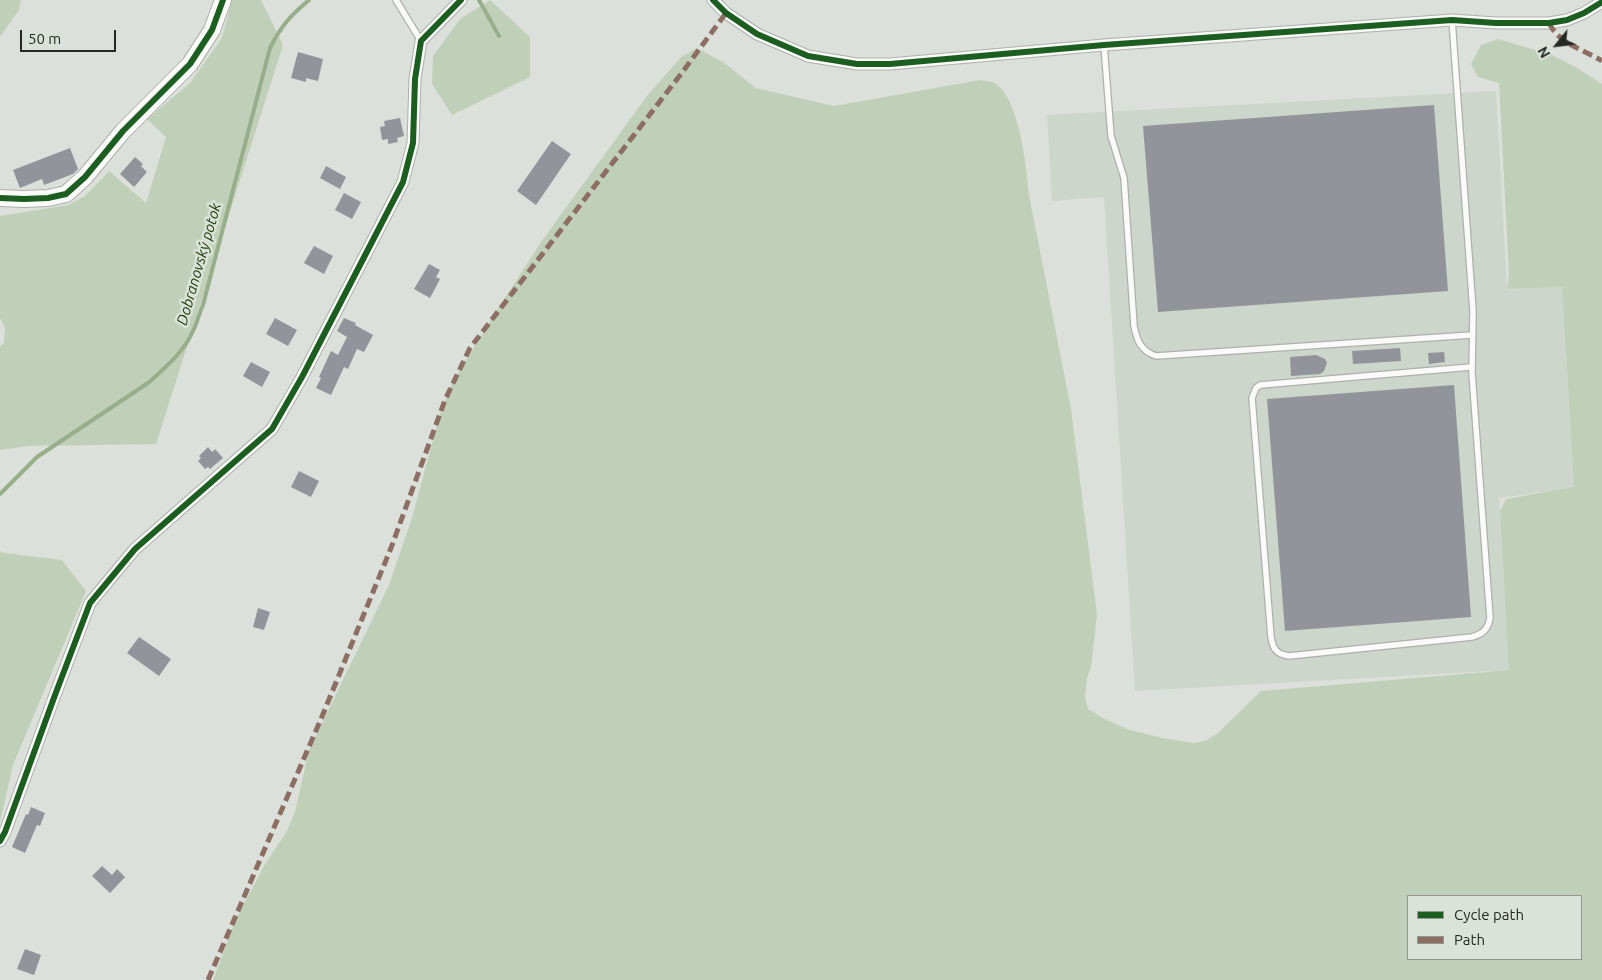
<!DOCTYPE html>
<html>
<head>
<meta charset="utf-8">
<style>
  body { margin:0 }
  #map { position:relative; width:1602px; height:980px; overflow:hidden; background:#dce0da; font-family:Ubuntu,sans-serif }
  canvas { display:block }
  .legend { position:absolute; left:1407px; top:895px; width:175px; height:65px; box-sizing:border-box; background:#dbe2d8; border:1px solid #929890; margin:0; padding:6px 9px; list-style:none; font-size:15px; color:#252824 }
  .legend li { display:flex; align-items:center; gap:10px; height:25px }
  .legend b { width:25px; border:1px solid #929890 }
  .north { position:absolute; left:1532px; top:20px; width:50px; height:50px; -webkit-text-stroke:4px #dbe2d8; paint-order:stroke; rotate:241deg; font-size:14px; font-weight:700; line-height:20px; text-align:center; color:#252824 }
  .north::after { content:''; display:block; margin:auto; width:18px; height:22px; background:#252824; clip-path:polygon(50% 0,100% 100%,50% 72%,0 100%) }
  .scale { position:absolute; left:20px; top:30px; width:96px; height:22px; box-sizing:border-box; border:2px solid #252824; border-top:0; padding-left:6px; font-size:15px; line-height:18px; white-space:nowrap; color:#252824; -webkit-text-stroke:4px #dbe2d8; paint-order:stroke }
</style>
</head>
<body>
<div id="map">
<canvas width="1602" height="980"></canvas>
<ul class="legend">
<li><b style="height:6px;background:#1b5e20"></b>Cycle path</li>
<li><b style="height:6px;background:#8d6e63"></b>Path</li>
</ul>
<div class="north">N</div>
<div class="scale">50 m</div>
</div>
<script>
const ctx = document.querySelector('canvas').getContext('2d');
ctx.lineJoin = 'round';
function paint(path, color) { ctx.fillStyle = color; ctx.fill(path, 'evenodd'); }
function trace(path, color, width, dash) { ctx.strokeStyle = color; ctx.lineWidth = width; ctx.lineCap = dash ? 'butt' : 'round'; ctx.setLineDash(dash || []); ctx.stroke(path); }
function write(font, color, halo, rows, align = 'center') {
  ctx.font = font + ' Ubuntu,sans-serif'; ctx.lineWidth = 5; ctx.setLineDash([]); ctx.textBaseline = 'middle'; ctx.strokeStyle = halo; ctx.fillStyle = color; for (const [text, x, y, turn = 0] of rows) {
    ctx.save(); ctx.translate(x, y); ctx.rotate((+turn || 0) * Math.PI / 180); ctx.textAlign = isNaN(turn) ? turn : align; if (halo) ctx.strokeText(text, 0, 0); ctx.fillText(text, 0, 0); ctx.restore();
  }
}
paint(new Path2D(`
  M1496,91l11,198 55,-2 12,201 -75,10 11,172 -375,21 -31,-494 -52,4 -5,-86z`), '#cdd6ca');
paint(new Path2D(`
  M0,0h21l-2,10 -19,27z
  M232,0h29l22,45 -127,399 -128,2 -28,4v-104l4,-3 1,-15 -5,-10v-102l68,-11 17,-9 24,-25 37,32 20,-66 -19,-18 43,-36 32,-45z
  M490,0l40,37v40l-78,38 -20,-31 1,-28 27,-37z
  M1498,39l54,16 25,13 25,16v896h-1389l23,-61 29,-55 22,-33 8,-19 14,-62 80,-165 23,-67 28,-104 11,-29 46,-75 44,-68 106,-146 34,-39 16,-9 26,14 33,26 78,18 146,-26c3,1 8,1 12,2 27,10 35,88 37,113l42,214 26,206 -6,52 -4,11 -2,19 3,12 15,9 24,11 35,9 32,5 11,-2 12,-7 44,-43 248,-21 -9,-159 6,-12 68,-12 -12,-200 -55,2 2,-14 -10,-192 -21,-6 -7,-13 10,-19zM1408,896h173v63h-173z
  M0,551l4,2 58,7 24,31 -73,174 -13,57z`), '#c0d0b8');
trace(new Path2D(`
  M479,0l20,36
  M0,494l37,-37 111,-74c17,-15 36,-31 45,-52 4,-8 6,-17 10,-26l67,-257c11,-22 20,-32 39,-48`), '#97ae8b', 4);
paint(new Path2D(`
  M298,52l25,7 -5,22 -12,-3v4l-15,-4z
  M1434,105l14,186 -290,21 -15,-186z
  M400,118l4,18 -7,2 1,4 -10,2v-5l-6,1 -2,-13 5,-1 -1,-5z
  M552,141l19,13 -35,51 -19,-14z
  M70,148l8,21 -5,5 -29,11 -2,-6 -22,9 -7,-18z
  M135,157l8,7 -2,2 6,6 -13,15 -14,-13z
  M326,166l20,11 -6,12 -20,-11z
  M344,193l17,9 -9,17 -17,-9z
  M314,246l19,10 -9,18 -20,-11z
  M429,264l11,6 -4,7 4,2 -10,19 -16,-9z
  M275,318l22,12 -9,16 -22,-12z
  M344,318l12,5 -1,2 18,10 -9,17 -7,-3 -9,20 -4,-2 -13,28 -15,-7 5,-10 -2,-1 12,-26 7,4 9,-18 -10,-6z
  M1400,348l1,13 -48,3 -1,-13z
  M1444,352l1,10 -16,2 -1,-11z
  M1316,355l9,4 2,4 -3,8 -4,3 -29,2 -1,-19z
  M251,362l19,10 -8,15 -19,-11z
  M1454,385l17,232 -186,14 -18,-232z
  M208,447l4,5 3,-3 8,9 -13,11 -2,-2 -3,2 -7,-8 3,-3 -2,-2z
  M299,471l20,10 -8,16 -20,-10z
  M258,608l12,4 -6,18 -11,-3z
  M139,637l32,22 -12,17 -32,-23z
  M31,807l14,6 -5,13 -3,-1 -12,28 -13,-6 14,-33 2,1z
  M102,866l10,9 5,-6 8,8 -15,16 -18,-17z
  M25,949l16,6 -7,20 -17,-6z`), '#91949a');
const lane = new Path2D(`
  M396,0l25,41
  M1452,20l21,291 -1,62 18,245c-2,11 -7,16 -18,19l-183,19c-13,-2 -16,-7 -18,-19l-19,-239 4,-10 4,-3 211,-18
  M1104,45l7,91 13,42 10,148c3,15 7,25 22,30l316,-21`);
const street = new Path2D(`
  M713,0l13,13 31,21 51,22 49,8h33l214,-19 348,-25 44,3h53l18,-3 17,-7 18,-11
  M0,841l5,-9 50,-137 35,-92 45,-54 137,-120 30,-52 101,-195 10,-39 2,-64 6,-38 40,-41`);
const secondary = new Path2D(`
  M0,198l24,1 24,-1 18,-4 19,-17 38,-46 67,-67 22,-34 11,-30`);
trace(lane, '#adb0ac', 8);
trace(street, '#adb0ac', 13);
trace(secondary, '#adb0ac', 18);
trace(lane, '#fafaf9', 5.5);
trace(street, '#fafaf9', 11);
trace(secondary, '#fafaf9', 16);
trace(new Path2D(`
  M1549,23c10,21 34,26 53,38
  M208,980l113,-261 70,-171 54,-148 25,-52 211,-274 45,-61`), '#8d6e63', 5, [10, 5]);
trace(new Path2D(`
  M713,0l13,13 31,21 51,22 49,8h33l214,-19 348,-25 44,3h53l18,-3 17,-7 18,-11
  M0,198l24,1 24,-1 18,-4 19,-17 38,-46 67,-67 22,-34 11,-30
  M0,841l5,-9 50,-137 35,-92 45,-54 137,-120 30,-52 101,-195 10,-39 2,-64 6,-38 40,-41`), '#1b5e20', 6);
write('italic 15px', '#1e3d08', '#dbe2d8', [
  ["Dobranovský potok",199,264,-74]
]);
</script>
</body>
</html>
